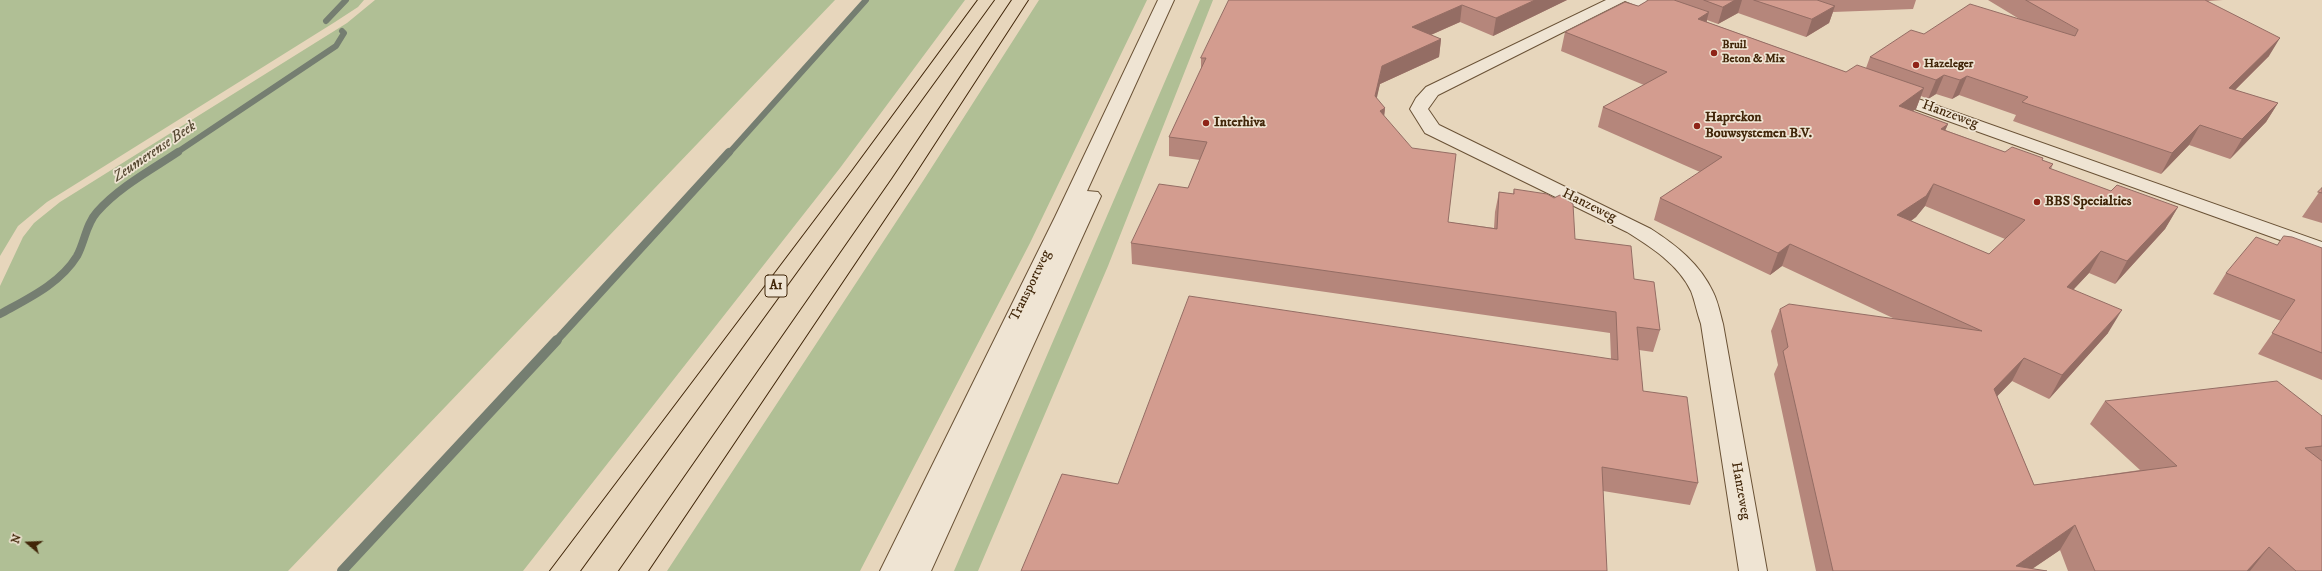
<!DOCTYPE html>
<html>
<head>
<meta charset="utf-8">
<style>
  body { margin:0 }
  #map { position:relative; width:2322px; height:571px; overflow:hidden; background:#e7d6bc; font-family:"IM FELL DW Pica",serif }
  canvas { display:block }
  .north { position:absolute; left:8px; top:523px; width:40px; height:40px; -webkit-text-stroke:3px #efe4d3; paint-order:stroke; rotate:289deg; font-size:11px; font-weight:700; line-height:16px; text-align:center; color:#412609 }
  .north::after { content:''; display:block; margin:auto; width:14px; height:18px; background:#412609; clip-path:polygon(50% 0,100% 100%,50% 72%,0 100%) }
</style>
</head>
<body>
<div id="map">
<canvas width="2322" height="571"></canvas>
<div class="north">N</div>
</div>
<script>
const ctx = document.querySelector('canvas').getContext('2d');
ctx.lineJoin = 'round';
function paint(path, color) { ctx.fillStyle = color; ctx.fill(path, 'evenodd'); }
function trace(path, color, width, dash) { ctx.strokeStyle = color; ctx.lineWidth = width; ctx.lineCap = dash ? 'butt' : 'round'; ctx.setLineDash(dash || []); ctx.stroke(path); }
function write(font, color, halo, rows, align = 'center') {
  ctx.font = font + ' "IM FELL DW Pica",serif'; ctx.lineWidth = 3.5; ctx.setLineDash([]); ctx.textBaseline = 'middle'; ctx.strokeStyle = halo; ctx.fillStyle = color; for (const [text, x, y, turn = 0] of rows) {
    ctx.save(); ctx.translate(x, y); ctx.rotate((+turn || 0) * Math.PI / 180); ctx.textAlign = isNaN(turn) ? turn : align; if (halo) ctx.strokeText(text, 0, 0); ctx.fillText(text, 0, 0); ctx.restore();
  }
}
paint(new Path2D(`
  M0,0h364l-6,7 -23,15 -288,180 -29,24 -18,30z
  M375,0h460l-547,571h-288v-285l23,-49 11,-14 26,-21 287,-179z
  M864,0h101l-125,168 -317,403h-185l453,-488z
  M1039,0h108l-117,243 -170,328h-193l256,-390z
  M1200,0h13l-105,266 -130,305h-24z`), '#b0bf95');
trace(new Path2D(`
  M326,21l20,-21
  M176,153l160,-107 8,-13 -2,-2
  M729,153l137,-153`), '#757e71', 6);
trace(new Path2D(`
  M0,314c27,-15 60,-30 77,-58 8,-15 9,-32 20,-44 22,-25 54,-42 81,-60
  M556,341l173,-189`), '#757e71', 8);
trace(new Path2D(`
  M342,571l215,-231`), '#757e71', 10);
const minor = new Path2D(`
  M1158,0h16l-87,191 11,1 3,4 -170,375h-51l175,-354z
  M1606,0h40l30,11 2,3 -2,3 -6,2 -45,-18 -187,94 -10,14 11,16 212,104c25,16 49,35 62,63 5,10 7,21 10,32l44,247h-28l-38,-247c-4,-11 -6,-23 -10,-33 -13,-27 -40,-44 -64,-59l-202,-99 -15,-24 6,-11 10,-11z
  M1890,89l432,153v13l-438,-157 -3,-4 3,-4z`);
const highway = new Path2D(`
  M978,0h16l-414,571h-30l302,-400z
  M1012,0h16l-117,180 -263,391h-29l273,-392z`);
trace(minor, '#6a5236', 2);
trace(highway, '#412609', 2);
paint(minor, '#efe4d3');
paint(highway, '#e7d6bc');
paint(new Path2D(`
  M1229,0h338l-74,36 -33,-14 -29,13 10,4 -2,18 -59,27 -4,14 9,10 -1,8 64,106 46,6 1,-16 4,-20 14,2 1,-5 61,50 59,40 26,51 -7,22 -14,-2 4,41 55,92 -8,22 -87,-14 -485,-7 493,-125 -1,-26 -478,-69 -1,-21 57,-55 12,-28 -31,-4v-19l32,-68v-11z
  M1649,0h267l-3,9 -80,3 -4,11 -23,14 -68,-24 -20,11 -11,-4v2l139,50 20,-4 4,-11 54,-23 97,-14 -33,-20h235l-15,1 61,55 -34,34 43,13 -12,19 -36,37 -41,-14 -28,29 -148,-53 3,-6 -57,-20 -7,4 -16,-5 -8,5 -7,-3 -5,13 -4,2 36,13 -3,6 60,22 38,6 -1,2 11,4 -2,5 60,22 67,16 -13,22 -50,55 -26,-11 -15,16 34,44 -59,66 -37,-18 -15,15 37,89 106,-15 -50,-46 15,-23 217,15v155h-254l-8,-21 -28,19 15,2h-231l-42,-197 4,-9 -7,-34 9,-22 115,10 -113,-53 -12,9 -116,-55 6,-22 40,-26 -102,-45 5,-20 41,-22 -83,-34 4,-19 73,-26zM1925,206l80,33 -16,15 -78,-33 5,-4z
  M2322,188v35l-20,-6z
  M2277,245l45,3v132l-64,-26 23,-33 -68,-27 13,-21z`), '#b5867b');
paint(new Path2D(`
  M1535,0h32l-74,36 3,-18z
  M1735,0h7l-4,13 -20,11 5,-17z
  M1462,5l-2,17 -50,22 2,-17z
  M1835,6l-6,17 -23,14 6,-18z
  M1709,12l-5,19 -6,-12z
  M2280,38l-11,18 -51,51 11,-19z
  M1441,39l-2,18 -59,27 -7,31 2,-19 7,-30z
  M1944,75l-8,19 -8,5 8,-19z
  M1967,76l-8,19 -7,4 8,-19z
  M1924,88l-8,21 -25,17 8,-20z
  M2278,103l-12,19 -36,37 12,-20z
  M1385,108l-2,18 -3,-15z
  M1948,124l-9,21 2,-16z
  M2200,125l-11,20 -28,29 11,-21z
  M1934,184l-9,22 -9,11 -28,20 9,-22z
  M2178,207l-13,22 -50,55 12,-23z
  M1790,244l-8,22 -12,9 8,-22z
  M2101,251l-12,22 -34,36 12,-22z
  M2122,310l-14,23 -59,66 13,-24z
  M2024,358l-12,23 -31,32 13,-24z
  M2075,525l-15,25 -31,21 -13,-5z
  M2269,547l-19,24h-3z`), '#946d64');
const building = new Path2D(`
  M1229,0h306l-39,18 -34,-13 -50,22 29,12 -59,27 -7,30 10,12 -5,3 32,37 44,6 -8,68 49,7 2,-37 15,2v-5l33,5 7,4 6,-3 13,9 2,35 56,7 3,33 20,3 6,48 -23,-3 6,64 44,6 11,86 -96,-16 5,104h-586l41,-97 56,10 71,-188 429,64 -2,-48 -485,-69 28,-59 29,4 19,-46 -38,-5 37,-79h-5z
  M1649,0h25l35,12 -11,7 148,53 11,-7 67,23 -25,18 49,18 -7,5 64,23 7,-5 31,11 -1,2 11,4 -4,4 62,23 6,-6 61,22 -51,54 -26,-10 -34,36 55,23 -60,65 -38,-17 -30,31 40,96 143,-19 -72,-65 172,-20 45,35v30l-17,2 17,13v110h-26l-27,-24 -22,24h-152l-20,-46 -59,41 31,5h-214l-50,-220 5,-4 -8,-38 9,-5 193,27 -192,-87 -12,9 -118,-55 62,-41 -119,-50 64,-35 -102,-40 60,-30 13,4zM1934,184l91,36 -36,34 -92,-39 29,-19z
  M1704,0h31l-12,7z
  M1754,0h63l18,6 -23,13z
  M2026,0h179l75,38 -51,50 49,15 -36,36 -42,-14 -28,28 -150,-51 6,-5 -61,-21 -7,4 -16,-5 -8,5 -66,-23 41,-27 13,4 46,-30 105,32 3,-6z
  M2322,188v5l-4,-1z
  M2284,236l8,1 30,11v105l-50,-20 23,-33 -69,-27 30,-36 21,8z`);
paint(building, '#d39c8f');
trace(building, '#946d64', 1);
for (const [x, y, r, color] of [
  [1714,53,4,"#8f2418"],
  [1916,65,4,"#8f2418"],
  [1206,123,4,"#8f2418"],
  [1697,126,4,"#8f2418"],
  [2037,202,4,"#8f2418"]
]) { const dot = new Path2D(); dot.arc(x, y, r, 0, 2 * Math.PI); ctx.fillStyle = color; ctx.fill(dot); trace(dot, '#efe4d3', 1.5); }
write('bold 12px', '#412609', '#efe4d3', [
  ["Bruil",1722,46],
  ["Beton & Mix",1722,60],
  ["Hazeleger",1924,65]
], 'left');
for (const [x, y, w] of [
  [776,286,22]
]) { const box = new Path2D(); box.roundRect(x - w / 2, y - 11, w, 22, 3); ctx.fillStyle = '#efe4d3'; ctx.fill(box); trace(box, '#412609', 1); }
write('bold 13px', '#412609', null, [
  ["A1",776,286]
]);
write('14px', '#412609', '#efe4d3', [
  ["Hanzeweg",1950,115,20],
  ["Hanzeweg",1589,206,26],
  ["Transportweg",1031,286,-64],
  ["Hanzeweg",1740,491,80]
]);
write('bold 14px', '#412609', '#efe4d3', [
  ["Haprekon",1705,118],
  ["Bouwsystemen B.V.",1705,134],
  ["Interhiva",1214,123],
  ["BBS Specialties",2045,202]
], 'left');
write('italic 15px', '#574a34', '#efe4d3', [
  ["Zeumerense Beek",155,152,-34]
]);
</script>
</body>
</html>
